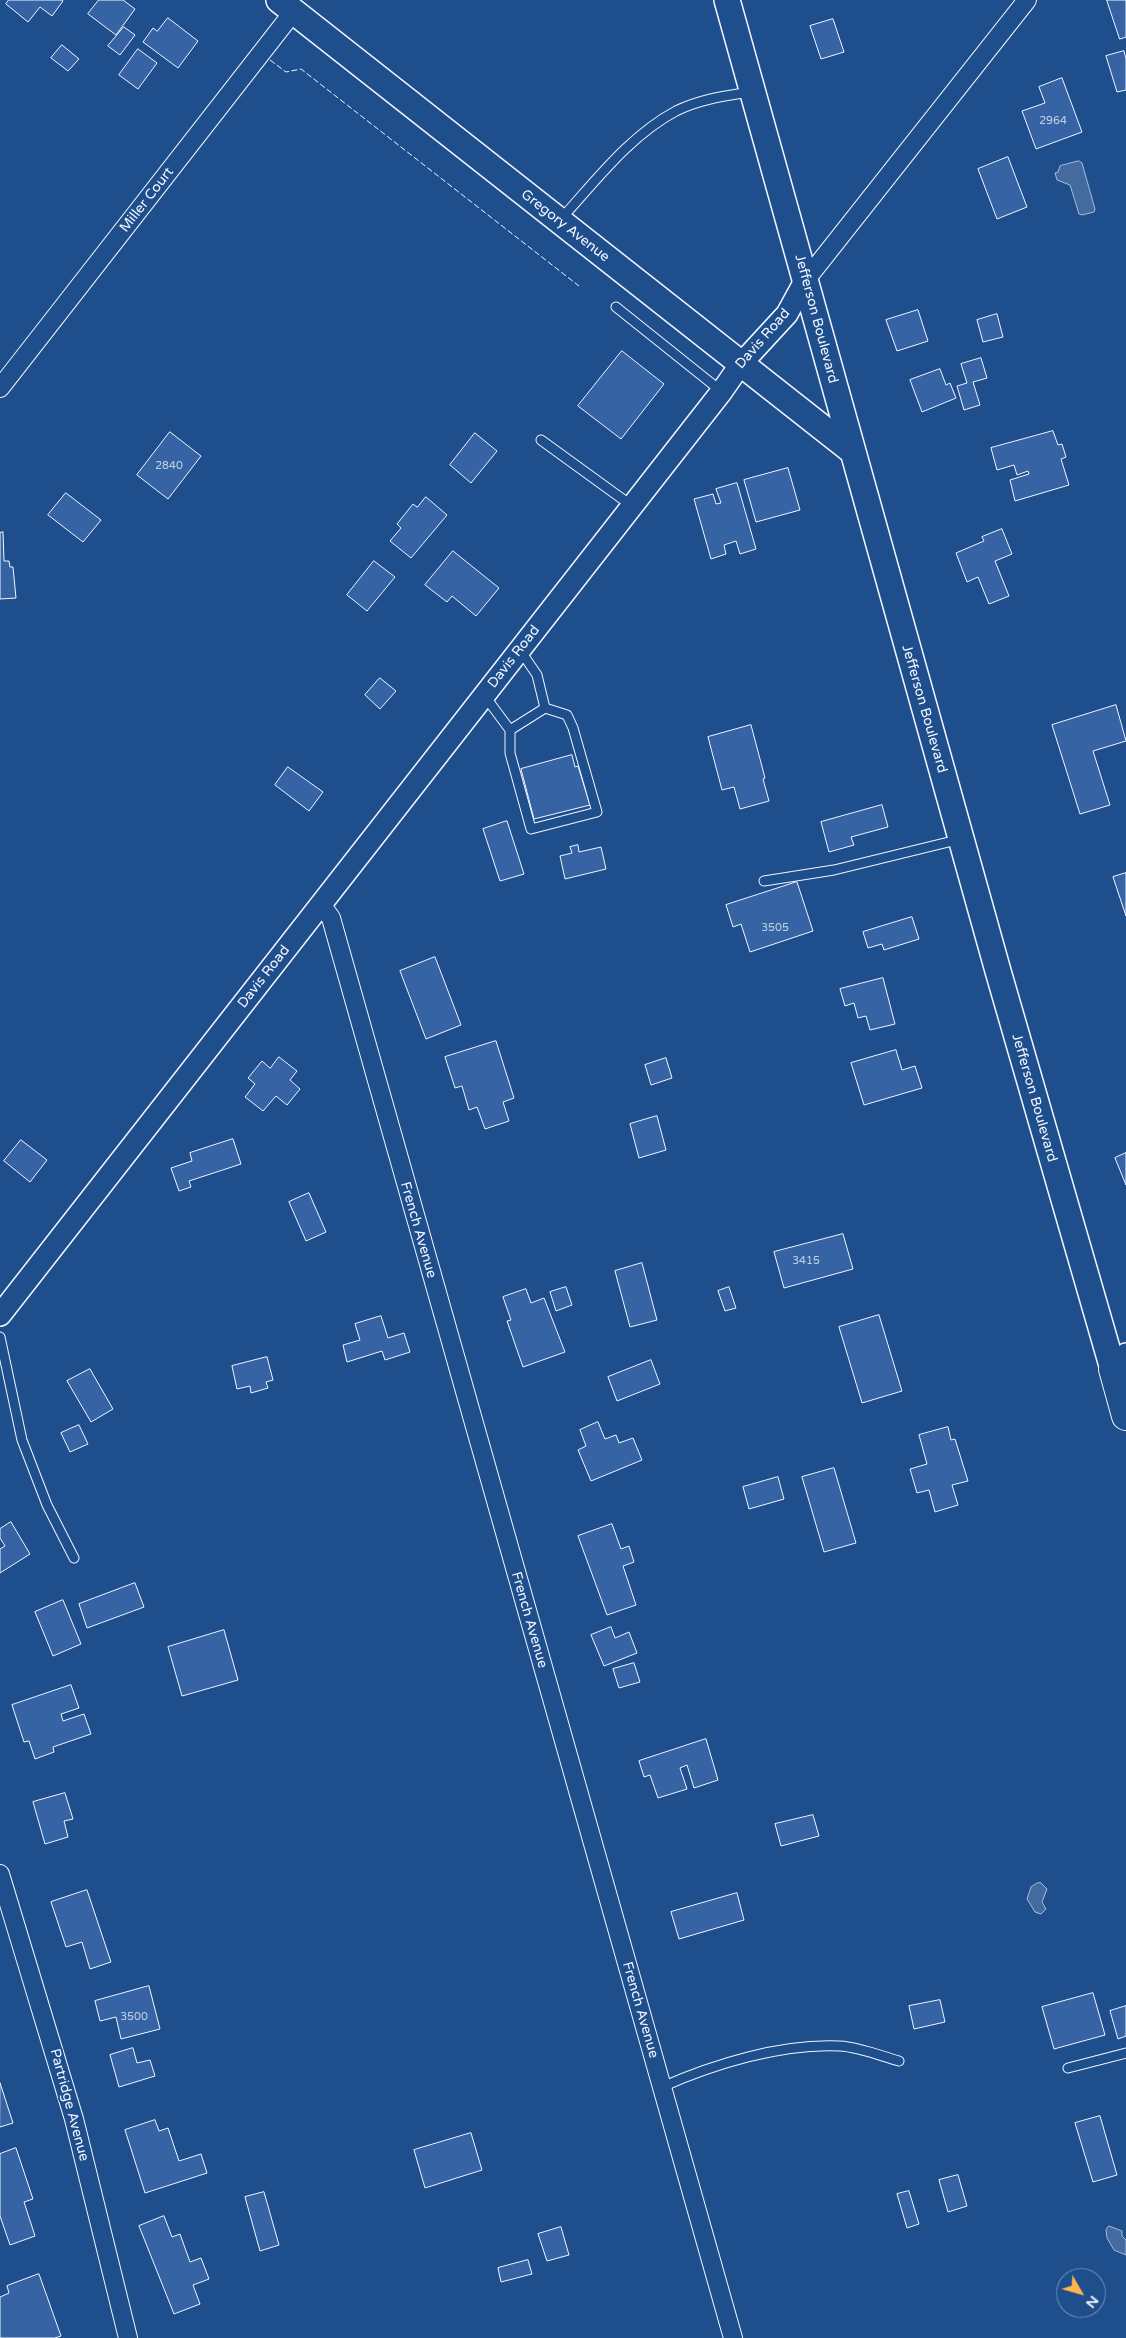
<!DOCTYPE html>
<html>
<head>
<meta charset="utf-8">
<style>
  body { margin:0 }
  #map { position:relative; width:1126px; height:2338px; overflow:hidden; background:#1f4e8c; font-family:"Varela Round",sans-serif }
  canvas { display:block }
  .north { position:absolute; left:1056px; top:2268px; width:50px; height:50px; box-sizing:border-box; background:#1f4e8c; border:1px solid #7391ba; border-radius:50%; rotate:128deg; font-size:14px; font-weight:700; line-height:20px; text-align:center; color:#f2f6ff }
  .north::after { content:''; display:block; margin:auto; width:18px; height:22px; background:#ffb74d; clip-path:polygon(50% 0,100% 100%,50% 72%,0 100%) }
</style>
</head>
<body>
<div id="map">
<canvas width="1126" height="2338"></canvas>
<div class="north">N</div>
</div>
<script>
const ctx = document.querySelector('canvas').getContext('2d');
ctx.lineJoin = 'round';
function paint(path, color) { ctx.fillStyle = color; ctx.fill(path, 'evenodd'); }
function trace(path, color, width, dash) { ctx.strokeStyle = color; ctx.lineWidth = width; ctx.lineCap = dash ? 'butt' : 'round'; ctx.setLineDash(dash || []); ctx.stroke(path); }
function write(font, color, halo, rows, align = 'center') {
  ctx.font = font + ' "Varela Round",sans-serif'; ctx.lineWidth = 4; ctx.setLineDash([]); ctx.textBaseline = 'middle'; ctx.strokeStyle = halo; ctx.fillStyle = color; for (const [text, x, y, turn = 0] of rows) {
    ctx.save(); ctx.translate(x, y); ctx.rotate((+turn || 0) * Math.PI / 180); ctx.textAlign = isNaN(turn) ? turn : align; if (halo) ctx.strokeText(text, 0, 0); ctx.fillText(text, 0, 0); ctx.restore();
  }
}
const water = new Path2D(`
  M1079,161l3,2 13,46 -1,3 -12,3 -3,-1 -9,-29 -13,-5 -2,-7 3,-1 2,-6z
  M1041,1883l6,6 -5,13 4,7 -5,5 -6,-2 -8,-13 4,-12 6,-4z
  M1109,2226l13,5v5l4,4v15l-12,-5 -7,-12 -1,-8z`);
paint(water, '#446ba0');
trace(water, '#a8bbd7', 1);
const building = new Path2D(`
  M9,0h53l1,1 -11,15 -12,-9 -12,15 -22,-18z
  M99,0h24l12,9 -19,26 -28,-21z
  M1107,0h19v37l-6,2z
  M168,18l30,23 -20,27 -35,-26 10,-14 4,3z
  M833,19l11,33 -23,7 -11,-33z
  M124,27l11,8 -15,20 -12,-9z
  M62,45l17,14 -11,12 -17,-13z
  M138,49l19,14 -19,26 -19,-14z
  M1124,51l2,8v31l-9,2 -11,-36z
  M1062,78l20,54 -46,17 -14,-38 23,-8 -6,-16z
  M1008,157l19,50 -30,12 -19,-50z
  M918,310l10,31 -31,10 -11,-31z
  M997,314l6,23 -20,5 -6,-22z
  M622,351l42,33 -43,55 -43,-33z
  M981,358l6,20 -14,4 7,23 -16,5 -7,-24 10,-3 -6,-19z
  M940,369l6,16 4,-2 6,15 -34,14 -12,-32z
  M1053,431l5,14 4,-1 4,13 -5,2 8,26 -54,16 -5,-21 19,-6 -1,-3 -11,4 -3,-10 -17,5 -6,-22z
  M170,432l31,24 -33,43 -31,-24z
  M475,433l22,18 -26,32 -21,-18z
  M788,468l12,42 -44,12 -12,-42z
  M737,483l19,66 -16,5 -4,-13 -12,4 2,9 -15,5 -17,-60 19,-5 3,10 5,-1 -5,-14z
  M66,493l35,27 -18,22 -35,-27z
  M426,497l21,18 -36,43 -21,-17 11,-13 -4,-4 16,-20 4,3z
  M1002,529l10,25 -17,7 14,35 -20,8 -11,-27 -11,5 -11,-29 28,-12 -2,-4z
  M3,532l1,29h5l1,6h3l3,31 -16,1v-66z
  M453,551l46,37 -23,28 -24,-20 -5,6 -22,-17z
  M374,561l21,16 -28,34 -20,-16z
  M380,678l16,13 -16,18 -15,-14z
  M1116,705l10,36 -33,10 17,54 -30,9 -28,-89z
  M751,725l14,53 -2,1 6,22 -29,8 -6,-22 -12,3 -14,-53z
  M572,755l3,12 3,-1 12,39 -56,14 -13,-50z
  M288,767l35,25 -14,19 -34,-26z
  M882,805l6,22 -37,10 3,8 -25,7 -8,-30z
  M507,821l17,53 -24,7 -17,-52z
  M578,845l1,7 22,-5 5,22 -41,10 -5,-23 12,-3 -2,-6z
  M1126,873v43l-13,-39z
  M797,882l16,49 -63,21 -9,-28 -8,3 -7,-22z
  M912,917l7,22 -35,11 -2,-6 -14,4 -5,-16z
  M435,957l26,68 -35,14 -26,-68z
  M883,978l12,46 -25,6 -4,-14 -8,2 -4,-15 -9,3 -5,-17z
  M496,1041l18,57 -11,4 6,19 -24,8 -8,-22 -8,3 -7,-24 -7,2 -10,-31z
  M896,1050l6,20 13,-4 7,22 -58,17 -13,-42z
  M279,1057l18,14 -7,9 10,9 -13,16 -11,-9 -13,15 -18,-14 10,-13 -7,-6 14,-17 8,7z
  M666,1058l6,20 -21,7 -6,-20z
  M657,1116l9,34 -27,8 -9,-34z
  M233,1139l8,25 -52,17 2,6 -12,4 -8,-23 21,-7 -2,-8z
  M21,1140l26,20 -17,22 -26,-21z
  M1126,1153v32l-11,-27z
  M309,1193l17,39 -20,9 -17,-39z
  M843,1234l10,35 -69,19 -10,-36z
  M642,1263l15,57 -27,7 -15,-56z
  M566,1287l6,18 -16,6 -6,-19z
  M729,1287l7,21 -11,3 -7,-20z
  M526,1289l5,14 13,-5 21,54 -42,15 -16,-46 4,-1 -8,-23z
  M879,1315l23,76 -40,12 -23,-76z
  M381,1316l7,22 16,-5 6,19 -25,8 -3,-9 -35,11 -4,-17 17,-5 -5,-16z
  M267,1357l6,23 -7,2 2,6 -17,5 -1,-7 -13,3 -5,-23z
  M651,1360l9,24 -43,17 -9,-24z
  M90,1369l23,40 -22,13 -24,-41z
  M598,1422l7,17 11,-4 3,8 14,-5 9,22 -51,21 -13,-31 8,-4 -6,-16z
  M79,1425l9,19 -18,8 -9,-19z
  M948,1427l3,13 4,-1 13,42 -16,4 6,20 -23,7 -6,-22 -12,3 -7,-24 17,-5 -8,-29z
  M834,1468l22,75 -32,9 -22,-75z
  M778,1477l6,22 -35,10 -6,-22z
  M11,1522l19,32 -30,19v-24l5,-3 -5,-8v-9z
  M612,1524l9,25 8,-3 5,16 -11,4 13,39 -29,10 -29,-79z
  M135,1583l9,24 -57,21 -8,-24z
  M63,1600l18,44 -28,12 -18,-44z
  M611,1627l4,11 14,-6 8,21 -33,13 -13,-31z
  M224,1630l14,50 -56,16 -14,-49z
  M634,1663l6,19 -21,6 -6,-19z
  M71,1685l8,23 -18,6 2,7 21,-7 7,20 -38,13 1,5 -19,7 -6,-18 -5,1 -12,-37z
  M706,1739l12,41 -24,8 -7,-23 -7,3 7,21 -29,9 -8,-23 -6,2 -5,-16z
  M65,1793l8,26 -9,2 4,16 -23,7 -12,-42z
  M813,1815l6,21 -38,10 -6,-22z
  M87,1890l24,72 -21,7 -8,-27 -16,5 -15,-45z
  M737,1893l7,27 -65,19 -8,-27z
  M149,1986l11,43 -39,10 -5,-22 -16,4 -5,-20z
  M1093,1993l12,42 -51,14 -12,-42z
  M940,2000l5,22 -31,7 -5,-23z
  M1126,2006v30l-8,3 -8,-28z
  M133,2048l4,15 13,-3 5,16 -36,11 -9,-32z
  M0,2083l13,40 -13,4z
  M1100,2116l17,59 -24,7 -18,-59z
  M155,2120l4,11 9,-3 11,33 22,-7 6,19 -62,20 -20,-63z
  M471,2133l11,37 -57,18 -11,-38z
  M16,2148l17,51 -9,3 11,34 -25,9 -10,-29v-62z
  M958,2175l9,31 -19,6 -9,-32z
  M909,2191l10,33 -12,4 -10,-34z
  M264,2192l15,53 -19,6 -15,-54z
  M164,2216l8,21 8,-3 10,28 11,-4 8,21 -16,6 7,19 -26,10 -35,-88z
  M561,2227l8,28 -22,6 -9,-27z
  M528,2260l4,14 -31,8 -3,-14z
  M39,2274l22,62 -6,2h-55v-41l9,-4 -2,-7z`);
paint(building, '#3563a3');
trace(building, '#f2f6ff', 1);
const service = new Path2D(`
  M560,220c35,-38 69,-84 116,-109 24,-12 49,-15 74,-19
  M616,307l105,84
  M541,440l91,66
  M484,695l26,35 35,-22 -8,-33 -17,-25
  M510,730v23l21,76 66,-17 -24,-84 -6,-13 -22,-7
  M764,881l70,-11 127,-31
  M0,1337l22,103 25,65 27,53
  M1068,2068l58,-15
  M662,2087c52,-23 120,-44 178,-41 19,1 41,10 59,15`);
const minor = new Path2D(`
  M805,281l222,-281
  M0,388l294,-377
  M321,904l10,14 402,1420
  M0,1874l74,245 54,219`);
const tertiary = new Path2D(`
  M0,1315l722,-924 18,-26 47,-51 18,-33
  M1113,1369l13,-15`);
const secondary = new Path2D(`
  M279,0l573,451
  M727,0l271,971 115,398`);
const primary = new Path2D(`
  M1113,1369l13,47`);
trace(service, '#f2f6ff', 11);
trace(minor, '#f2f6ff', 20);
trace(tertiary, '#f2f6ff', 24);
trace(secondary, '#f2f6ff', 28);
trace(primary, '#f2f6ff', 30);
trace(service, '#1f4e8c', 9);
trace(minor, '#1f4e8c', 18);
trace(tertiary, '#1f4e8c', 21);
trace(secondary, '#1f4e8c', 25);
trace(primary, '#1f4e8c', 28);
trace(new Path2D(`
  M270,60l16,12 15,-3 278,217`), '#f2f6ff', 1, [6, 2.5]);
write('11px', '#c3d1e8', null, [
  ["2964",1053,121],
  ["2840",169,466],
  ["3505",775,928],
  ["3415",806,1261],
  ["3500",134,2017]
]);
write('14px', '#f2f6ff', '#1f4e8c', [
  ["Miller Court",147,200,-52],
  ["Gregory Avenue",565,226,38],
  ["Jefferson Boulevard",816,319,75],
  ["Davis Road",763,339,-49],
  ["Davis Road",514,657,-52],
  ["Jefferson Boulevard",924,709,74],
  ["Davis Road",264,977,-52],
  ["Jefferson Boulevard",1034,1098,74],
  ["French Avenue",418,1230,74],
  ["French Avenue",529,1620,74],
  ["French Avenue",640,2010,74],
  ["Partridge Avenue",69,2105,75]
]);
</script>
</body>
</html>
